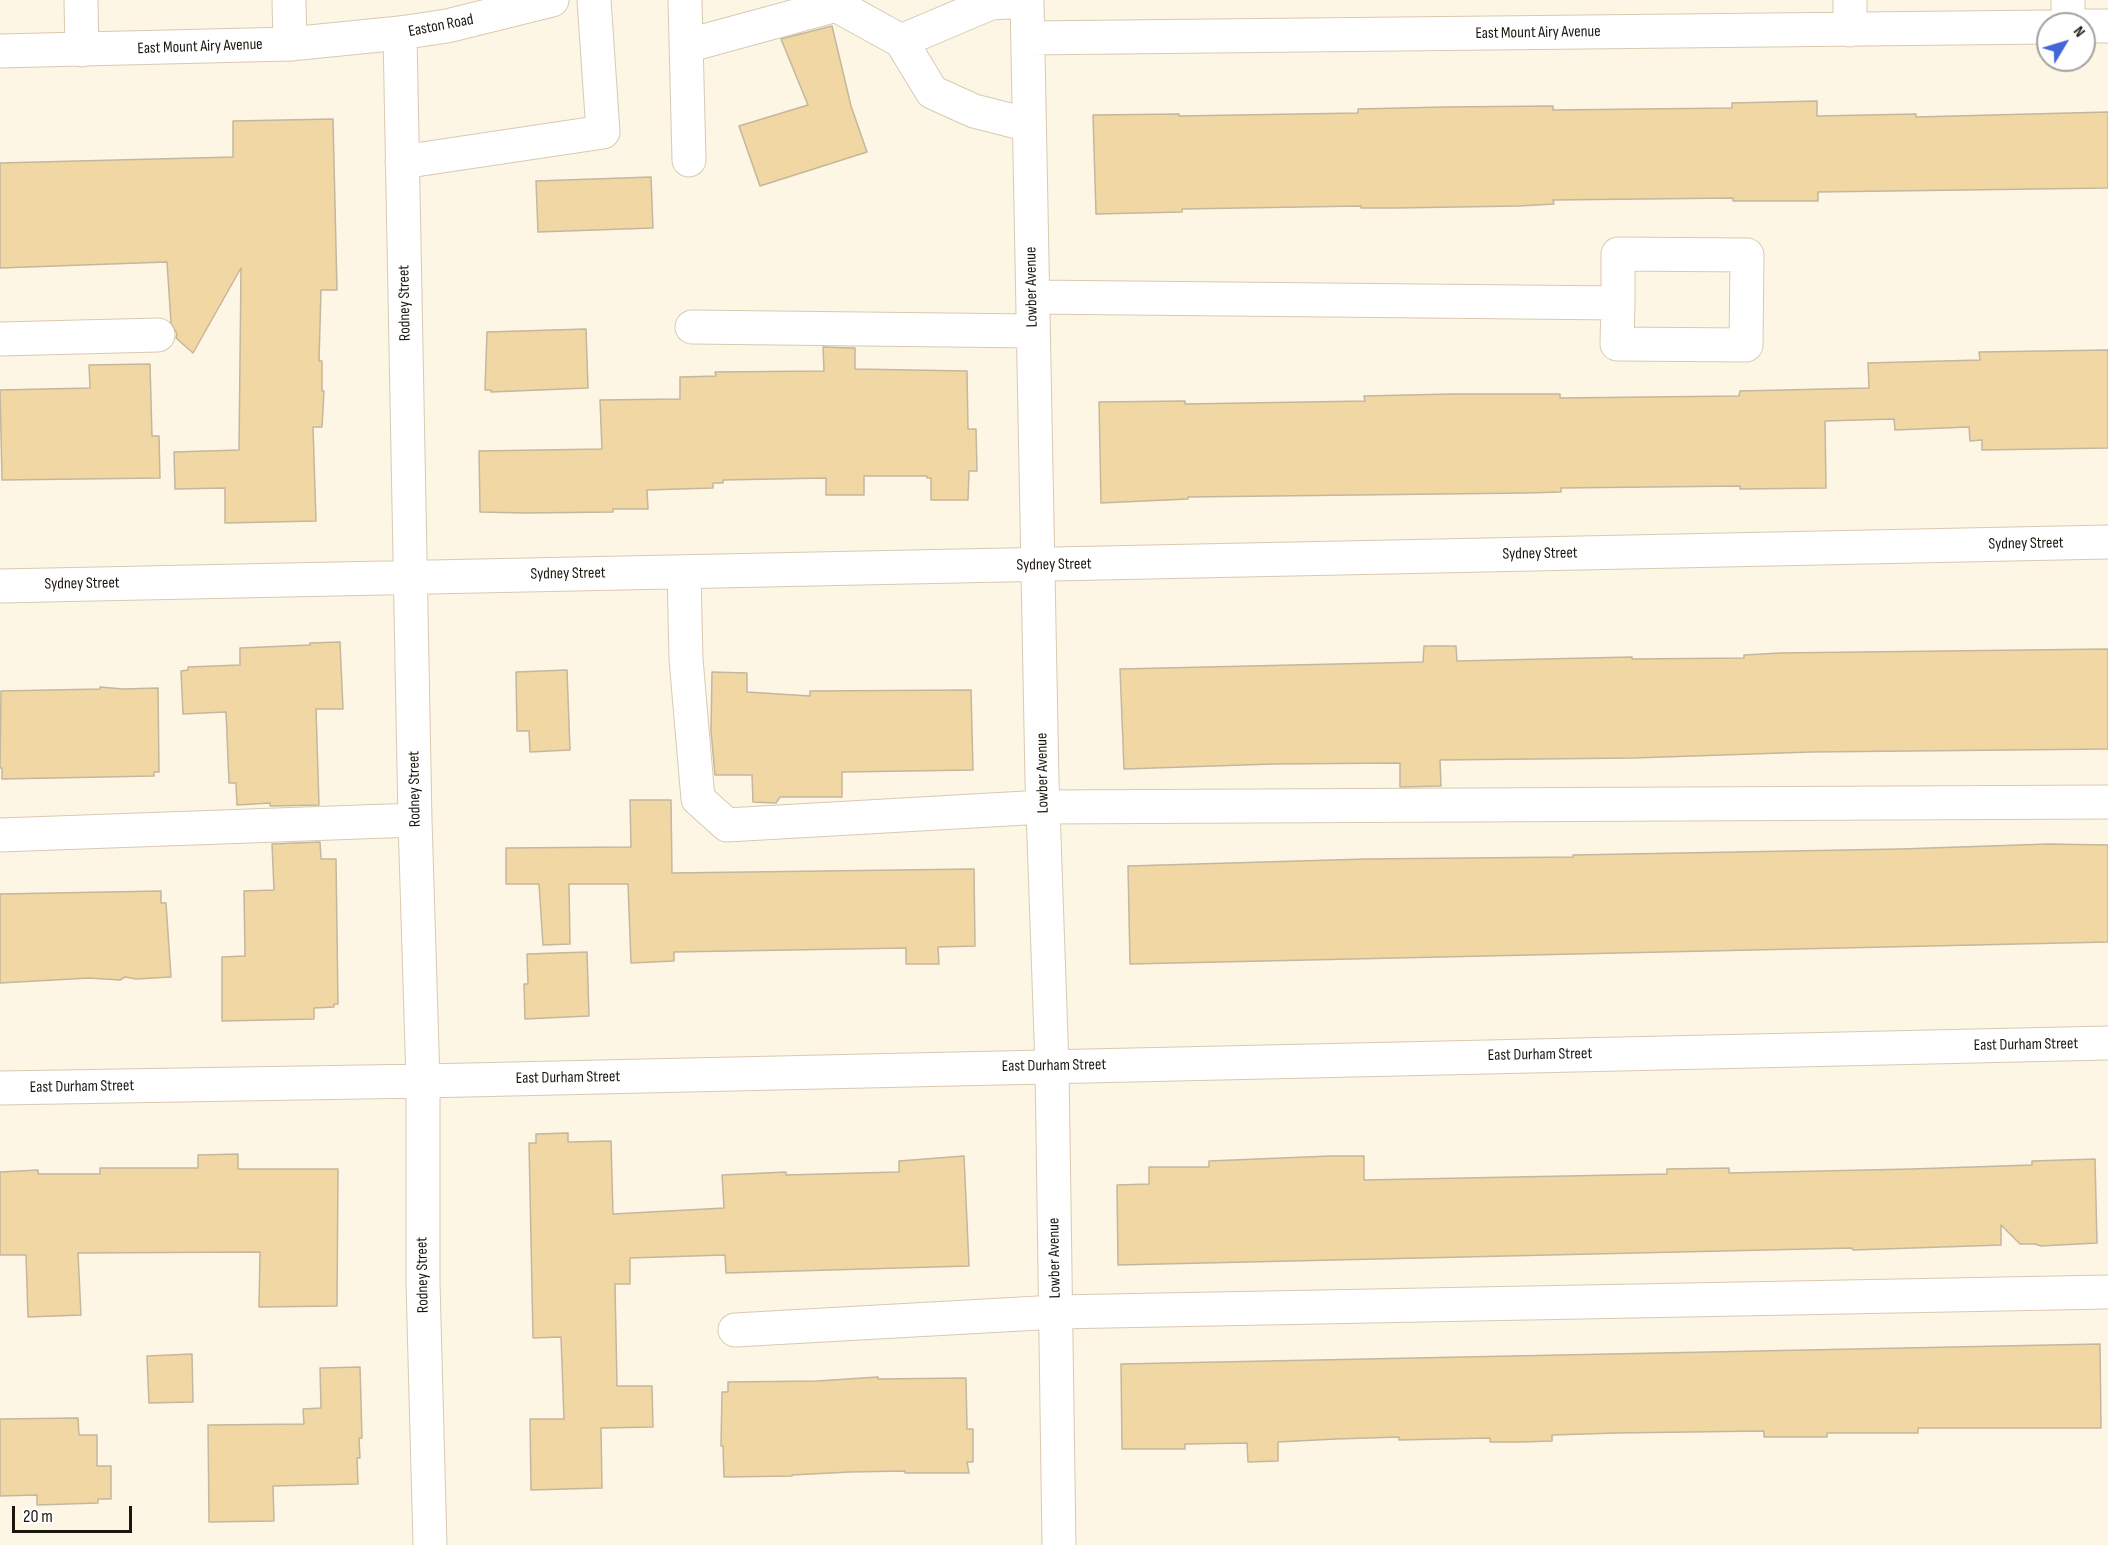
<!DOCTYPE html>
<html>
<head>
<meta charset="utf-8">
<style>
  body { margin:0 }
  #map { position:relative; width:2108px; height:1545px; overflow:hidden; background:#fef6e5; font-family:"Sofia Sans Condensed",sans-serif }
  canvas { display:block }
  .north { position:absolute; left:2036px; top:12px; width:60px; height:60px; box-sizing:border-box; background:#fff; border:2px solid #a4a29f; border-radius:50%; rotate:52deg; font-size:16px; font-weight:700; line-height:24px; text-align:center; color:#1c170e }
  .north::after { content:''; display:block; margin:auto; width:21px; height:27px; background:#4367d9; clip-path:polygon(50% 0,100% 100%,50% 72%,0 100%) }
  .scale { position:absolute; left:12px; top:1506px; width:120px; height:27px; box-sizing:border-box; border:3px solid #1c170e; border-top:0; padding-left:8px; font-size:18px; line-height:21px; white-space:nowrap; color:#1c170e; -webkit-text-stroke:4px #fff; paint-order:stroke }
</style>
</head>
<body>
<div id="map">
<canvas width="2108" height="1545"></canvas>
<div class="north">N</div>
<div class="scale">20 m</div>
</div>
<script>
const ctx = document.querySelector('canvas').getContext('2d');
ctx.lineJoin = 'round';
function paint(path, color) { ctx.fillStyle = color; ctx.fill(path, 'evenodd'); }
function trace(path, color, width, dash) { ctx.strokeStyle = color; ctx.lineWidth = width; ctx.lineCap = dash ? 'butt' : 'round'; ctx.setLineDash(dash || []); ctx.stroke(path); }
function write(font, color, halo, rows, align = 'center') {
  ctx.font = font + ' "Sofia Sans Condensed",sans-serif'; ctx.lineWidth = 6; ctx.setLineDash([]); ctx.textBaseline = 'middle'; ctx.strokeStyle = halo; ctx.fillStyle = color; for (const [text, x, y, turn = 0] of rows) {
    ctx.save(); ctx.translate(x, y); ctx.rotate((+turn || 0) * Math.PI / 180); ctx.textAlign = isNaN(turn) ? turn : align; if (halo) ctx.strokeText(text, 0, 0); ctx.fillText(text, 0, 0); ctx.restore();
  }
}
const building = new Path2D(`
  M832,26l19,80 16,46 -107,34 -21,-60 69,-21 -27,-66z
  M1817,101v15l99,-2v3l192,-5v76l-290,4v9h-85v-3l-180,2 1,4 -35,2 -123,2h-35v-2l-179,3v3l-86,2 -3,-99 86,-1v2l179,-3v-4l86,-2 109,-1v4l179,-2v-5z
  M333,119l4,171h-16l-2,71h3v30h2l-2,36h-9l3,94 -91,2v-35l-50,1 -1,-37 65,-2 2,-182 -48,85 -17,-15 1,-4 -6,-11 -4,-61 -167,6v-105l233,-6v-36z
  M651,177l2,51 -115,4 -2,-51z
  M586,329l2,59 -97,4v-2h-6l2,-58z
  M823,347l32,1v21l112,2 1,58h8l1,42h-8l-1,29h-37v-22h-4v-2h-63v19h-38v-17l-103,2v3h-10v5l-66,2 1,19h-35v3l-89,1 -44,-1 -1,-61 123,-2 -2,-49 80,-1v-22l36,-1 -1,-4 109,-1z
  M2108,350v98l-126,2v-10l-12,1 -1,-14 -74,3 -1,-11 -69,2 1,67 -86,1v-3l-179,2v4l-35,1 -338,4v2l-87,4 -2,-101 86,-1v3l180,-3 -1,-5 88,-2h108v4l179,-2 1,-5 129,-3 -1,-25 112,-3 -1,-8z
  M150,364l2,72h7l1,42 -158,2 -2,-90 90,-2 -1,-23z
  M340,642l3,67h-27l3,96 -49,1v-3l-33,2 -1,-22h-7l-3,-71 -43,2 -2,-43 7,-1v-3l52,-2v-17l70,-3v-2z
  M1424,646h32l1,15 175,-4v2l112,-1v-3l36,-2 328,-4v100l-297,3 -177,6 -194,2 1,26 -41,1v-24l-126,1 -150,5 -4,-100 303,-7z
  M567,670l3,80 -40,2 -1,-21h-12l-1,-59z
  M712,672l35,1v19l63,4v-5l161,-1 2,80 -131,2v25h-62l-4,6 -23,-1 -1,-27h-37l-4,-44z
  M100,687l23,2 35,-1 1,84h-5v4l-152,3v-11h-2l1,-77 99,-2z
  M630,800h41l1,73 302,-4 1,77 -37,1 1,17h-33v-16l-232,4v9l-43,2 -3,-79h-59l1,60 -27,1 -4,-61h-33v-36l125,-1z
  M320,842l1,17h15l2,145h-4v3l-20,1v11l-92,2v-64l23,-1 -1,-65 30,-1 -2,-46z
  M2049,844l59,1v97l-978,22 -2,-98 238,-7 207,-2v-2l327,-6z
  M161,891v12h5l5,74 -35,2 -11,-2 -5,3 -31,-2 -89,5v-89z
  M587,952l2,64 -64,3 -1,-35h4l-1,-30z
  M568,1133v9l43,-1 2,73 111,-6 -2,-33 64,-3v3l113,-3v-11l65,-5 5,110 -243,7 -1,-18 -95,3v26h-15l2,102h35l1,41 -52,1 1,60 -71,2 -1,-71h34l-3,-82 -28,1 -4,-195h7v-9z
  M238,1154v15h100l-1,137 -78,1 1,-55 -182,1 3,62 -53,2 -2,-62h-26v-83l38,-2v4h62v-6h98v-13z
  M1330,1156h34v24l303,-6v-5l62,-1v5l183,-4 120,-4v-4l63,-2 2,84 -56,3 -6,-2h-15l-19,-19v20l-88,3 -60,2 -1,-2 -734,17 -1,-80 32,-1v-17h60v-6z
  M2100,1344l1,84h-183v5h-91v4h-63v-6l-148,2 -64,2v6l-30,1h-32v-4l-91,2v-3l-63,2 -58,3v19l-30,1 -1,-19 -62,1v5h-63l-1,-85z
  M192,1354l1,48 -44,1 -2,-47z
  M360,1367l2,71h-3l1,20h-3l1,26 -85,2 1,35 -65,1 -1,-97 96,-1 -1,-15 18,-1 -1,-40z
  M878,1377v2l88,-1 1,51h6v33h-6l2,11h-64v-2l-55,1 -58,3v1l-68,1 -1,-31h-2l1,-54h6v-10l89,-1z
  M78,1418l1,17h18v31h14v33h-13v4l-61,2v-10l-37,1v-77z`);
paint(building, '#f0d7a4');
trace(building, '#c4b79d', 1.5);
const minor = new Path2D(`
  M81,0l1,50
  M289,0l1,44
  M685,0l4,160
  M1027,0l15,780 10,286 7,479
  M2068,0v24
  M2084,26h24
  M1850,30v-30
  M400,33l15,787 8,261v202l7,262
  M1028,38l1020,-11
  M901,41l31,51 42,19 55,14
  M686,46l150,-41 65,36 90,-38 36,-2
  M402,162l201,-30 -9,-132
  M1033,297l585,6 -1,41 129,1 1,-90 -129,-1v49
  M692,327l341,4
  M0,339l158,-4
  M684,573l2,86 12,140 29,26 316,-18 1065,-5
  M0,586l2108,-44
  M0,835l415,-15
  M0,1088l423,-7 1685,-38
  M735,1330l321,-18 1052,-20`);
const major = new Path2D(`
  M0,51l290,-7 110,-11 47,-7 105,-26`);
trace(minor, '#d7cab0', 35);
trace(major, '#d7cab0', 35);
trace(minor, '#fff', 33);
trace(major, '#fff', 33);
write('16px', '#1c170e', '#fff', [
  ["Easton Road",441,26,-11],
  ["East Mount Airy Avenue",1538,33,-1],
  ["East Mount Airy Avenue",200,47,-2],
  ["Lowber Avenue",1032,287,-91],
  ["Rodney Street",405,303,-91],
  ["Sydney Street",2026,544,-1],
  ["Sydney Street",1540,554,-1],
  ["Sydney Street",1054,565,-1],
  ["Sydney Street",568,574,-1],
  ["Sydney Street",82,584,-1],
  ["Lowber Avenue",1043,773,-91],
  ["Rodney Street",415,789,-91],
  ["East Durham Street",2026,1045,-1],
  ["East Durham Street",1540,1055,-1],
  ["East Durham Street",1054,1066,-1],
  ["East Durham Street",568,1078,-1],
  ["East Durham Street",82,1087,-1],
  ["Lowber Avenue",1055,1258,-91],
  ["Rodney Street",423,1275,-91]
]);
</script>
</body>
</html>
